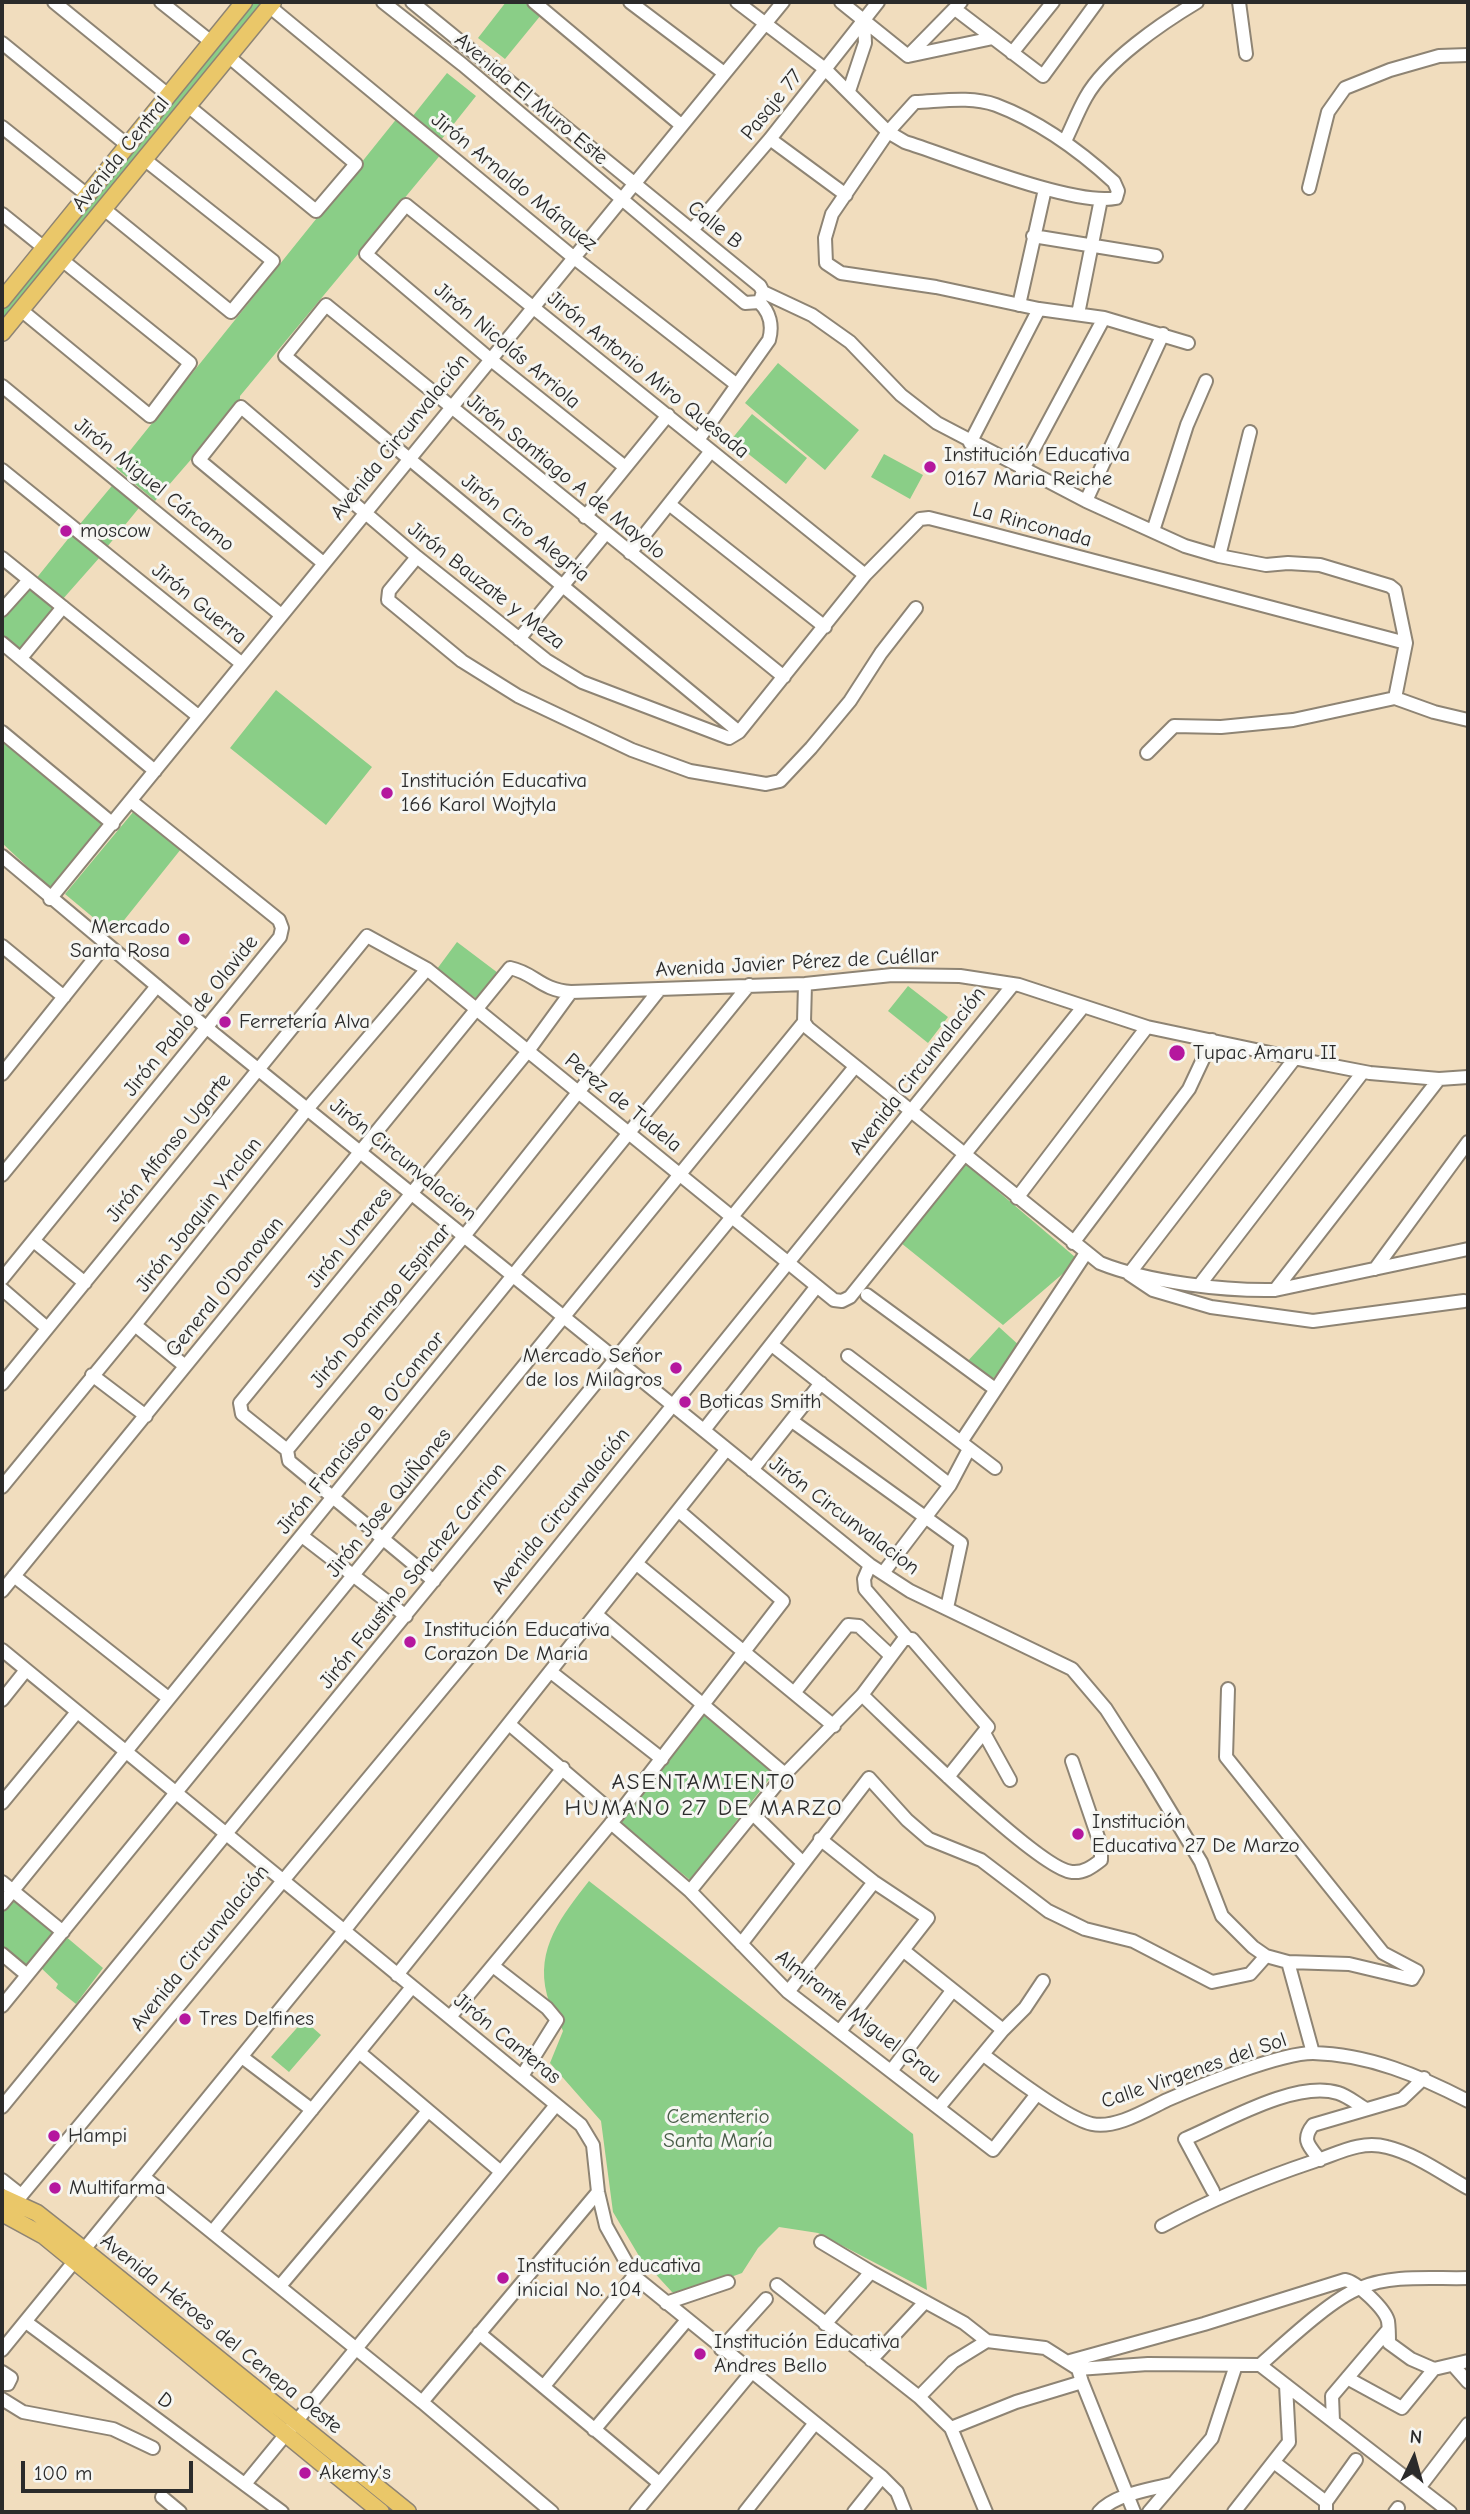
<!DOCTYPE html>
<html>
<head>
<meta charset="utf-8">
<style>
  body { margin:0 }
  #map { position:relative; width:1470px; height:2514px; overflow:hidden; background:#f1ddbe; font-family:"Comic Neue",sans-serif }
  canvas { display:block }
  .frame { position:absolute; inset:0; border:4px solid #2b2b2b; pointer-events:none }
  .north { position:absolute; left:1379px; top:2423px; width:70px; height:70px; -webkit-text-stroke:5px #f6f6f2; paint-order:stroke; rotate:5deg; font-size:19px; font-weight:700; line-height:28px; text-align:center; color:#2b2b2b }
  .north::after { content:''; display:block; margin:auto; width:24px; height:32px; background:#2b2b2b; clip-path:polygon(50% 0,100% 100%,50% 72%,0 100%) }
  .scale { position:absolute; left:21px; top:2461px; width:172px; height:32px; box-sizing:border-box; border:4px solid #2b2b2b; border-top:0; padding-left:9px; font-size:21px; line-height:24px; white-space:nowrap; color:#2b2b2b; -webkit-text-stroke:5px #f6f6f2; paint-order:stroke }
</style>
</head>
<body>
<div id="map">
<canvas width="1470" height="2514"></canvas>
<div class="frame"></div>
<div class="north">N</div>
<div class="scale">100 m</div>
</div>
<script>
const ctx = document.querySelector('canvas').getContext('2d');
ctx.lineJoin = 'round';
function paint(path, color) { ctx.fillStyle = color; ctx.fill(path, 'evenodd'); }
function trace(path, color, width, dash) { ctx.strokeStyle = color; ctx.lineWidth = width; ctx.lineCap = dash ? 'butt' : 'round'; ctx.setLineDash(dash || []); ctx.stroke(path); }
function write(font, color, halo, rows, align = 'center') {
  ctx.font = font + ' "Comic Neue",sans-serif'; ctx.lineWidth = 6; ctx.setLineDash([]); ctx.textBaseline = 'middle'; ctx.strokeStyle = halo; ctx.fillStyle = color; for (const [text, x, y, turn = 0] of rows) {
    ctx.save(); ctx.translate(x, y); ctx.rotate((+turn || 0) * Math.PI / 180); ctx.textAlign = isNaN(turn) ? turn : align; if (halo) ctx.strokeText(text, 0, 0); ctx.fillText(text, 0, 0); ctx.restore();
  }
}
paint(new Path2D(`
  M251,2h11l-260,321v-17z
  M506,2h18l17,13 -36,44 -27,-21z
  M447,73l29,23 -35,44 -29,-23z
  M398,117l44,36 -202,243v7l-85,98 -39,-33z
  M778,363l81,67 -34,40 -80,-67z
  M752,414l55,44 -21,26 -55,-44z
  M884,454l39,21 -13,24 -39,-22z
  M116,481l27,22 -36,44 -27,-23z
  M72,534l28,23 -38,43 -27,-20z
  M29,586l29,22 -36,45 -20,-17v-17z
  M276,690l96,77 -46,58 -96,-77z
  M2,738l103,84 -53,68 -50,-47z
  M134,811l47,38 -68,85 -48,-40z
  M457,942l41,31 -20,27 -41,-31z
  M908,986l40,31 -20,26 -40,-32z
  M966,1164l109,93 -2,8 -70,60 -102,-82z
  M999,1327l22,20 -31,35 -24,-19z
  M706,1713l69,59 -85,108 -72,-59z
  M589,1881l324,253 14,156 -109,-57 -39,-6 -21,21 -16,25 -58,21 -12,-2 -33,-36 -26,-44 -12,-91 -51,-58 13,-32c-5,-12 -13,-24 -16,-36 -12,-47 15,-79 42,-114z
  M13,1893l46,39 -31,37 -26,-21v-42z
  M64,1935l39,33 -27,36 -20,-16 2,-4 -19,-18z
  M304,2020l17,15 -32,37 -18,-15z`), '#8ace87');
const minor = new Path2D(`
  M54,2l113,92
  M161,2l49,39
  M383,2l80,63 282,238 14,-1
  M412,2l348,284 3,6 -2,6
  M534,2l147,123
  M630,2l94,71
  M737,2l88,67 63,63 17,10c45,14 169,65 211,56l2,-7 -4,-9c-34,-31 -73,-60 -118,-77 -25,-9 -54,-4 -81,-3l-27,30 -56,82 -7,24 1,25 15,10 95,14 103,22 65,9 84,25
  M841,2l67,54
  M1239,2l7,52
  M269,6l304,251 164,128
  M955,9l88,67 54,-74
  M2,43l124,101
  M1012,53l41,-51
  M908,56l85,-18
  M908,56l53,-54
  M849,91l16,-48 -1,-23
  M188,106l128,105 40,-47 -128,-108
  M2,127l84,67
  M770,139l76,56
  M1065,141c7,-14 13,-30 21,-44 20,-36 76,-74 111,-95
  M1309,188l19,-76 17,-24 45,-18 49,-14 29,-1
  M104,209l127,103 42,-51 -129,-102
  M2,214l41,33
  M692,230l78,-91 108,-137
  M1033,236l123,20
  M763,292l49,23 38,27 51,53 36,28 149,78 99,45 34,10 47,9 22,-2 32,2 70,21 5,4 11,53 -11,55
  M1019,305l26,-116
  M21,310l129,106 40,-53 -128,-103
  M1078,314l23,-115
  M2,386l279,229
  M698,440l71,-100c4,-14 1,-28 -10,-38
  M970,443l69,-134
  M625,467l-135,-108 -124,-105 40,-49 459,370
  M2,470l239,193
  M1022,471l82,-153
  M1086,501l77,-167
  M669,504l156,123
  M585,517l83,-102
  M1153,531l34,-106 19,-44
  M630,553l81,-102
  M1219,556l31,-124
  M417,557l-28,34 -1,9 74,61 56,35 114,54 58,21 76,13 14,-3 31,-33 39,-47 31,-48 35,-45
  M2,558l196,158
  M322,562l-123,-102 42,-53 176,150 129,103 36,22 147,56 10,-6 126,-157 55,-56 9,-1 59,15 418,110
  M2,610l27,-30
  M519,639l87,-106
  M2,643l153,128
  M21,658l42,-51
  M2,732l111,92
  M739,732l-454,-376 41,-51 458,372
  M1147,753l27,-27 47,1 72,-7 102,-22 39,14 34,8
  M2,856l205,172 663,537 40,26 162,78 34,40 43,67 52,86 21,54 31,31 13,9 22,6 61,2 63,15 5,-8 -34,-18 -157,-196 2,-68
  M50,899l733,-897
  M2,946l62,51
  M805,984l-1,38 4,6 292,235c47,19 124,28 175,27l193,-41
  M1295,1058l-166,216 24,16 58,17 102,14 151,-20
  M2,1074l104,-130
  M2,1175l155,-189
  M1017,1198l130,-171
  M35,1242l50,41
  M1073,1243l116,-154 23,-49
  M1375,1269l93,-127
  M2,1279l278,-342 2,-9 -3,-8 -148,-119
  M1201,1283l162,-211
  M2,1289l45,39
  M1275,1290l164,-211
  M867,1295l128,94
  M135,1325l50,41
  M772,1345l178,140
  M848,1356l147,112
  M92,1375l54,41
  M2,1384l365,-448 60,33 407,331 8,1 8,-4 233,-290
  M792,1421l169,122 -14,65
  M704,1430l113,-144
  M961,1442l125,-189
  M287,1450l-45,-36 -2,-11 288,-352 43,-59
  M287,1450l178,-215 195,-246
  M287,1450l2,11 145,120
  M752,1470l69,-87
  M2,1487l133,-162 173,-217 119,-139
  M302,1536l104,80
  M637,1564l197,162
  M870,1565l-6,14 1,10 43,50
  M883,1573l67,-88 19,-36
  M14,1576l153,121
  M2,1591l508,-623c25,5 30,22 61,24l234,-8 87,-9 68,1 59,9 128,42 161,34 62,12 69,6 29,-2
  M597,1615l188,159
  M2,1650l579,475 12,20 5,47 8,34 28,50 248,201 15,15 8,20
  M551,1672l111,87
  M794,1693l54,-68 11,1 31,29
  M862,1695c32,30 177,175 210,177 12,1 20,-5 29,-12v-14l-29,-85
  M2,1700l24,-30
  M509,1724l108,92
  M984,1733l26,47
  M2,1803l75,-91
  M753,1814l49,48
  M611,1823l79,68 98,101 205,158 44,-56
  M820,1839l54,43 54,36 -88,113
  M2,1882l61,50
  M690,1891l95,-117 77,-79 42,-56h8l76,88 -40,50
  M2,1904l747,-919
  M741,1944l128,-166 38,42 22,19 52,21 67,51 37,18 48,12 79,41 38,-8 16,-18
  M904,1951l99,79
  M2,1954l25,21
  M1288,1962l25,91
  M493,1966l54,42 10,12 -35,56
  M397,1975l166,-207
  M788,1992l86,-110
  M2,2006l802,-984
  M450,2017l167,-201 166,-215 -104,-90
  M359,2052l142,120
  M985,2056c21,16 83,63 107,68 24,5 54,-14 75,-24 32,-14 113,-47 146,-47 55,1 107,23 155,48
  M242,2057l70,53
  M891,2071l61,-80
  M940,2106l63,-76 22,-22 18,-27
  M2,2107l852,-1039
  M1320,2160c-11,-14 -19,-20 -7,-35l89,-26 22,-21
  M145,2178l277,224 130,110
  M2,2180l19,15
  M1213,2191l-28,-52c40,-17 110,-59 153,-46 10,3 19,11 28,16
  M10,2209l464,-558 538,-665
  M1162,2226c50,-27 99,-47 153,-65 24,-8 46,-21 72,-14 29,7 56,27 81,41
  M213,2231l199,-244
  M821,2242l50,30
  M777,2285l142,112 32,31 35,84
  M280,2286l147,-174
  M666,2303l62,-21
  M26,2322l256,190
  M825,2324l46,-52 93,51 23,18 58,7 30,19
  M479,2333l180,150
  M721,2349l45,-50
  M2,2350l342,-419 382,-481
  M871,2360l54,-58
  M1070,2361l134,-37 141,-44c12,2 40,29 43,41 1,7 1,15 1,22l22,16 23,10 34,-8
  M1260,2365c24,-21 71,-66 100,-77 32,-14 73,-9 108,-10
  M1453,2365l15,17
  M2,2372l9,6 -3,6h-6
  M1347,2378l55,30 32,-39
  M1082,2382l52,130
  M544,2386l90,-110
  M919,2397l34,-35 34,-21
  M2,2399l21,13 90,17 40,19
  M422,2402l176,-210
  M1333,2421l-1,-25 56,-66
  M951,2428l65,-26 66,-20 -4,-13 70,-5 112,1 190,147
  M594,2430l93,-110
  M1275,2463l51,39
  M245,2484l311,-379
  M1419,2488l49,-64
  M162,2497l18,15
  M636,2512l115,-139
  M745,2512l70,-89
  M854,2512l28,-35
  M1099,2512c16,-18 50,-22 72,-28
  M1149,2512l63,-74 24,-73
  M1234,2512l55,-70 -3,-57
  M1326,2512v-10l30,-42
  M1395,2512l3,-4`);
const major = new Path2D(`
  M2,300l242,-298
  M2,333l271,-331
  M2,2197l35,16 47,37 324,262
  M2,2213l42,23 337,276`);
trace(minor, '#8e8474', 16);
trace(major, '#8e8474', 19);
trace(minor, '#fff', 12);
trace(major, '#eac769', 16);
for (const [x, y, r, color] of [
  [930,467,7,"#b5179e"],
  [66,531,7,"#b5179e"],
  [387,793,7,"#b5179e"],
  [184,939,7,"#b5179e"],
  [225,1022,7,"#b5179e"],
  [1177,1053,9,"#b5179e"],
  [676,1368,7,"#b5179e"],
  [685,1402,7,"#b5179e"],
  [410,1642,7,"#b5179e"],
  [1078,1834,7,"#b5179e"],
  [185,2019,7,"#b5179e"],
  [54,2136,7,"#b5179e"],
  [55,2188,7,"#b5179e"],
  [503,2278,7,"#b5179e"],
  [700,2354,7,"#b5179e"],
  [305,2473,7,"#b5179e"]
]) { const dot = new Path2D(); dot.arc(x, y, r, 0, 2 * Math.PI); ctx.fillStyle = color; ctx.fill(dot); trace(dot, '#f6f6f2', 2.5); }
write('21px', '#2b2b2b', '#f6f6f2', [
  ["Avenida El Muro Este",531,99,40],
  ["Pasaje 77",772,105,-51],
  ["Avenida Central",121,154,-51],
  ["Jirón Arnaldo Márquez",514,182,39],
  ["Calle B",715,225,39],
  ["Jirón Nicolás Arriola",507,346,40],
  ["Jirón Antonio Miro Quesada",648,375,39],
  ["Avenida Circunvalación",400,437,-51],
  ["Jirón Santiago A de Mayolo",566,477,39],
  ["Jirón Miguel Cárcamo",154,485,39],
  ["La Rinconada",1032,525,15],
  ["Jirón Ciro Alegria",525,528,39],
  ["Jirón Bauzate y Meza",486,586,38],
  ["Jirón Guerra",199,604,39],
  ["Avenida Javier Pérez de Cuéllar",797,963,-3],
  ["Jirón Pablo de Olavide",191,1016,-51],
  ["Avenida Circunvalación",918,1071,-52],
  ["Perez de Tudela",623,1103,39],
  ["Jirón Alfonso Ugarte",169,1148,-51],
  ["Jirón Circunvalacion",403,1160,39],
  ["Jirón Joaquin Ynclan",199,1215,-52],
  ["Jirón Umeres",350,1238,-51],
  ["General O'Donovan",225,1287,-51],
  ["Jirón Domingo Espinar",381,1306,-50],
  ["Jirón Francisco B. O'Connor",361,1433,-51],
  ["Jirón Jose QuiÑones",389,1503,-51],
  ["Avenida Circunvalación",561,1511,-51],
  ["Jirón Circunvalacion",844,1516,37],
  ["Jirón Faustino Sanchez Carrion",413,1576,-51],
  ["Avenida Circunvalación",200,1948,-51],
  ["Almirante Miguel Grau",858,2017,38],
  ["Jirón Canteras",507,2039,39],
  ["Calle Virgenes del Sol",1194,2071,-19],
  ["Avenida Héroes del Cenepa Oeste",221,2334,39],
  ["D",165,2401,37]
]);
write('21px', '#2b2b2b', '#f6f6f2', [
  ["Institución Educativa",944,455],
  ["0167 Maria Reiche",944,479],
  ["moscow",80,531],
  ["Institución Educativa",401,781],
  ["166 Karol Wojtyla",401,805],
  ["Mercado",170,927,"right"],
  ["Santa Rosa",170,951,"right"],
  ["Ferretería Alva",239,1022],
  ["Tupac Amaru II",1193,1053],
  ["Mercado Señor",662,1356,"right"],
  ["de los Milagros",662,1380,"right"],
  ["Boticas Smith",699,1402],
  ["Institución Educativa",424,1630],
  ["Corazon De Maria",424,1654],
  ["Institución",1092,1822],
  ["Educativa 27 De Marzo",1092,1846],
  ["Tres Delfines",199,2019],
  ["Hampi",68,2136],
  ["Multifarma",69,2188],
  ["Institución educativa",517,2266],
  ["inicial No. 104",517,2290],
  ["Institución Educativa",714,2342],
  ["Andres Bello",714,2366],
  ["Akemy's",319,2473]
], 'left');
write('21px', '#485c47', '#f6f6f2', [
  ["Cementerio",718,2117],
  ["Santa María",718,2141]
]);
ctx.letterSpacing = '2px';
write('23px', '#2b2b2b', '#f6f6f2', [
  ["ASENTAMIENTO",704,1782],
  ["HUMANO 27 DE MARZO",704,1808]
]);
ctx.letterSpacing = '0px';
</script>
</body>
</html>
